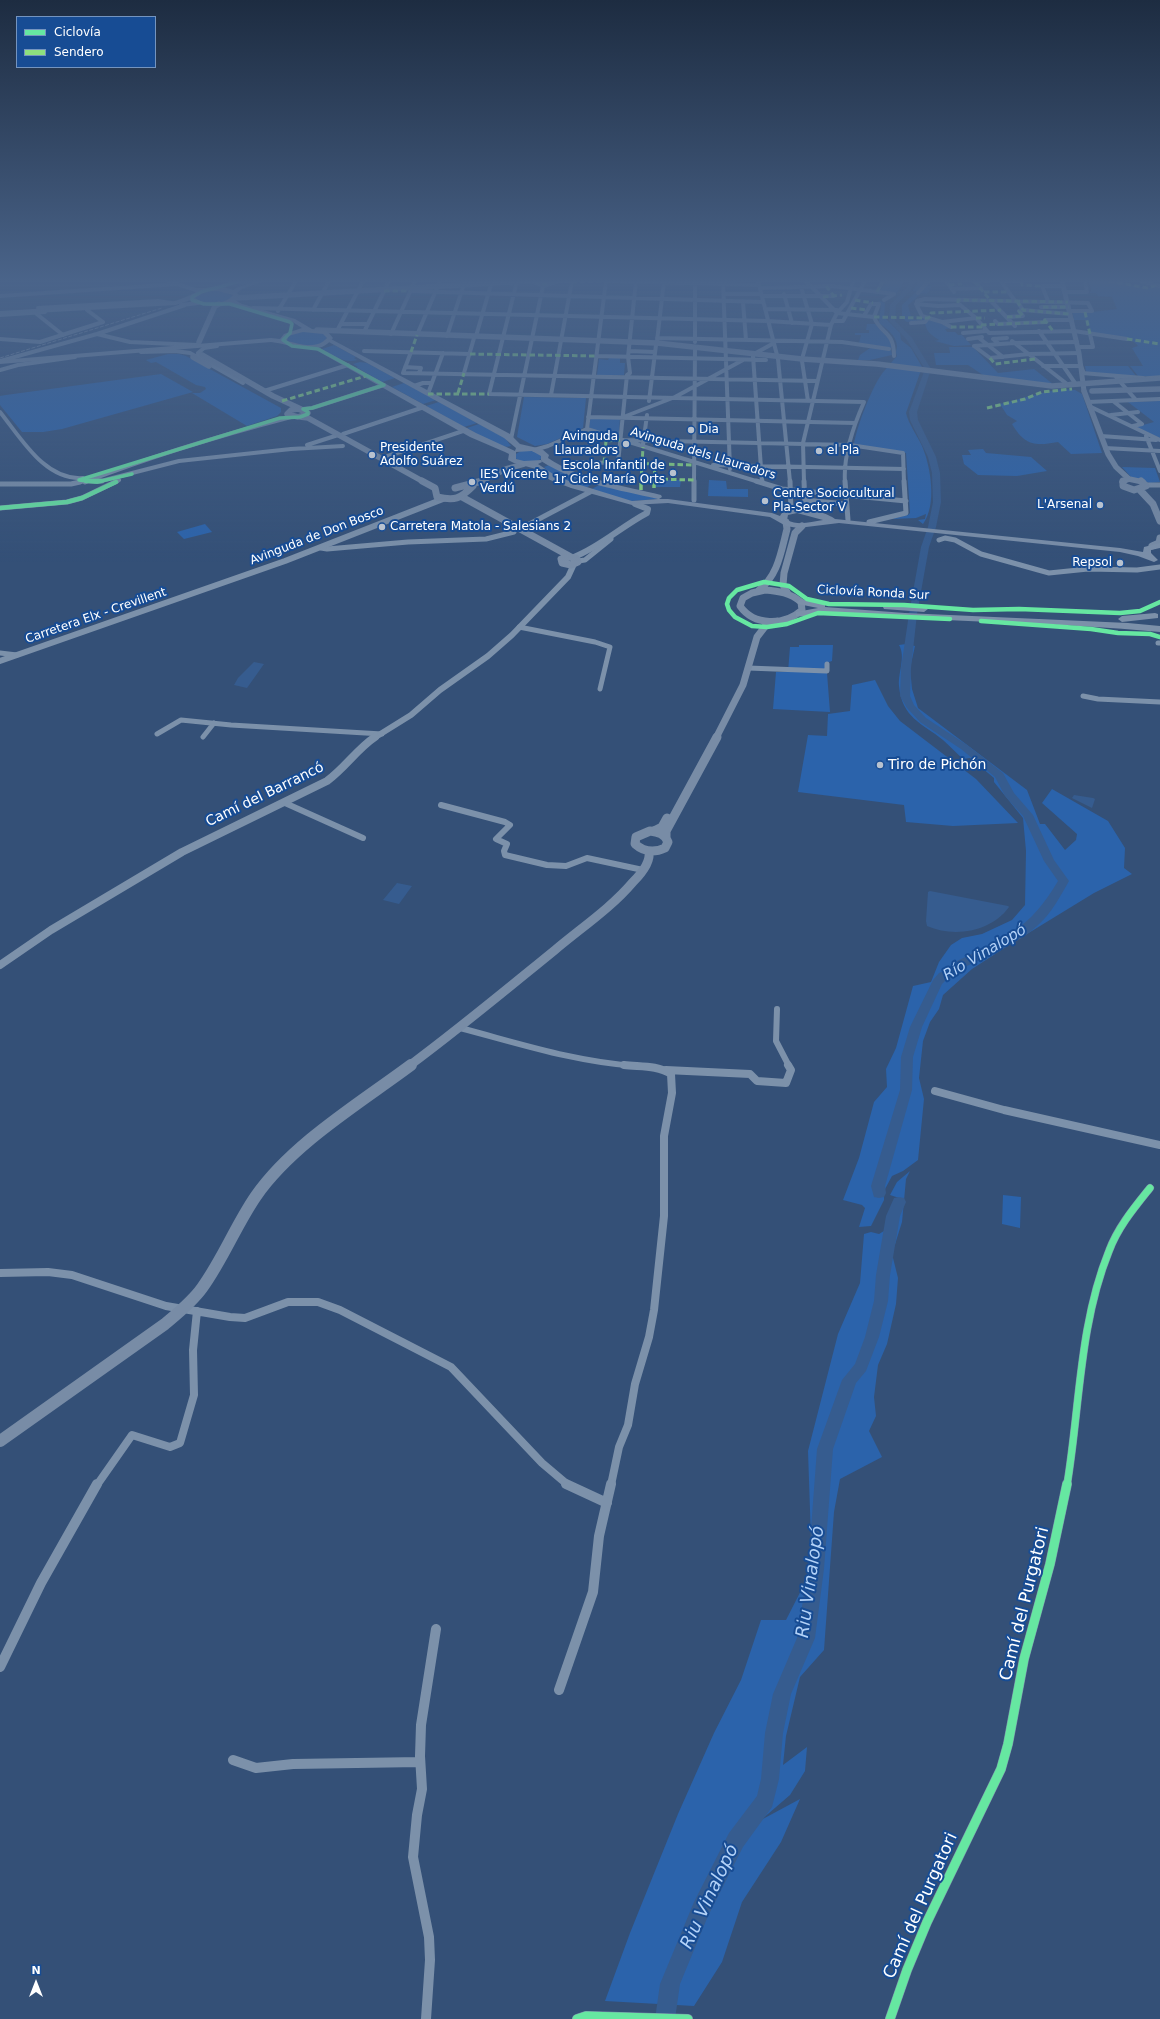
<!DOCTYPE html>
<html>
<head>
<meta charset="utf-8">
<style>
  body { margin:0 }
  #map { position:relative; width:1160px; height:2019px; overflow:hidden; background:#345077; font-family:"DejaVu Sans",sans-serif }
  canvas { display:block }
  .legend { position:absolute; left:16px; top:16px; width:140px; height:52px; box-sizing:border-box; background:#174c94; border:1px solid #7494bf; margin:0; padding:5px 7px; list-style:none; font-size:12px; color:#fff }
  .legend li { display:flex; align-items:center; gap:8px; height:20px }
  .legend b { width:20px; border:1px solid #7494bf }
  .north { position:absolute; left:16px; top:1963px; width:40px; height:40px; -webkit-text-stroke:3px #174c94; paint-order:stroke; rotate:0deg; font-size:11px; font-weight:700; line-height:16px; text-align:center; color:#fff }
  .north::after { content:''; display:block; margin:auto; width:14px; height:18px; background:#fff; clip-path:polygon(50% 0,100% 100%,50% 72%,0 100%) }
</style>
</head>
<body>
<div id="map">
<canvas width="1160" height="2019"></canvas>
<ul class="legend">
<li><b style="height:5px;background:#66e7a1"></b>Ciclovía</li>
<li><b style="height:5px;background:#8de07e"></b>Sendero</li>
</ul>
<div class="north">N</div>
</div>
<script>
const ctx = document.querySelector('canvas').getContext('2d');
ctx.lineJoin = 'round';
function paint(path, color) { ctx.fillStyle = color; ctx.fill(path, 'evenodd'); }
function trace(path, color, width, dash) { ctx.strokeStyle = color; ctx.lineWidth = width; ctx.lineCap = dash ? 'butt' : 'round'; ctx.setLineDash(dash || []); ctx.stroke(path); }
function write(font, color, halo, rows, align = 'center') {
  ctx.font = font + ' "DejaVu Sans",sans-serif'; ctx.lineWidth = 4; ctx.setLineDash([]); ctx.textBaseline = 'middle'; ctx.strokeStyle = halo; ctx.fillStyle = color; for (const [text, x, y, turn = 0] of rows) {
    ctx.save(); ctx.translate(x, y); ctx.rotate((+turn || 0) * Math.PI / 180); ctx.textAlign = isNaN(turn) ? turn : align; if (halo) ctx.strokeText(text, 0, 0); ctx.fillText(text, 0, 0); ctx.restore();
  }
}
paint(new Path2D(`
  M886,281h19l-9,13 -16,-3z
  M918,281h7v4l7,1 -5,8 -5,-1 -14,12 3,12 -2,1 5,2 11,-2v2l-18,2 -5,-4v-13l14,-13 -3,-1z
  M1088,281l30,1 31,6 7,-2 4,1v90l-22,-1 -8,-10h13l-11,-18 6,-2c-8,-11 -33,-11 -47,-12l-3,-14h-14l-2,-9 21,1 24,-3 -5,-12 -14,-1 -2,-3h-7l3,-3z
  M210,291h12l11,5c-9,9 -28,10 -39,3l1,-3z
  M880,301l5,2 -1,14 16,16 1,7 10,8 11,19 -16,46c3,12 11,22 16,33 9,21 15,59 1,78l-5,-4 7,-1 1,-5 -10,4 -25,1 17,-4 2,-2 -4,-60 -52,-9c3,-18 19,-61 31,-74 4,-5 8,-9 12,-14 -2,-5 0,-6 0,-10 -1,-11 -10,-17 -18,-23l2,-19 -5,-1z
  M928,318l23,10 -6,1 2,3h8l3,3h4l9,10 -17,1 -19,-5 4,-1c-10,-7 -11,-7 -14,-16z
  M867,324h8l16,17 1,7 -33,-5 2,-8h-6v-2h14v-3h-3z
  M304,331c7,0 18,0 23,6 -6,14 -29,7 -40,4v-3l3,-3z
  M334,345l22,12 -2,1 3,2c-13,4 -24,-5 -35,-11z
  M949,347h24l25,26 36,-4 20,16 -71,-10 -15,-10h-32l-2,-12h16z
  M870,348l21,2 1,5 -22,5h-12l2,-5z
  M168,354h11l7,2 95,52v4l-4,4 -30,10 -55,-33h8l6,-4 -1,-2 -9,-2 -40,-23 -5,1 -5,-3z
  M609,358h11v5h5l-1,12h-27l2,-16 9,1z
  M360,362l7,1 28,15 -13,4 -26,-15h2l-5,-3z
  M1085,366h43l8,10 -50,-4z
  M161,374l32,18 -131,37 -19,3h-21l-22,-27v-9l6,-1z
  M404,383l32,17 -13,4 -31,-17z
  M1063,389l12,1 7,4 20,59 -31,1 -13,-12c-23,4 -33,4 -46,-18l5,-3 -10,-6 -7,-11c22,-5 41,-12 63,-15z
  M524,397l62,1 -3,30 -36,16 -12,2 -18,-9z
  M1160,401v37l-24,-11 18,-5 -26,-20z
  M439,402l38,21 -13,4 -38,-21z
  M591,416h29l-1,20 -26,-6 -4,-3z
  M479,424l26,14 6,8c-13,4 -33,-12 -44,-18z
  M983,449l3,4 45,4 16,14 -30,5 -39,-1 -14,-11 -2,-9h9l-3,-5z
  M521,451h13l8,4 -1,4c-7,4 -19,4 -26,-1l1,-4z
  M549,465l44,18 -7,5 -34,-13 -8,-8z
  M1122,467l33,1 5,14 -10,1 -19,-6z
  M655,480h26l-1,7h-25z
  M709,480l17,1 1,8h21v8l-40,-1z
  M601,484l58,15 -28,2 -41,-11z
  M205,524l7,8 -28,7 -7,-7z
  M906,644l9,2 -5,22 2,21 6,19 109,82 13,34h5l20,26 11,-10 1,-6 -35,-31 10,-14 56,32 17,27 -1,20 8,6 -38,19 -85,52 -37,24 -29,26 -4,14 -9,13 -7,19 -4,37 5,21 -6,61 -15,11 -11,5 -8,15v9l-13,26 -12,1 6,-19 -3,-3 -19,-5 16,-42 15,-56 13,-15 -1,-18 10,-21 17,-62 18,-4 8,-20 12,-17 11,-7 20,-4 30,-14 13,-15 1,-54 -3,-33 -29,-36v-4l-24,-20 -7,1c-7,-6 -13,-13 -20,-19 -21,-17 -41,-22 -44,-54 -1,-14 7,-29 0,-41z
  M799,645h34l-1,16 -3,1 -2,11 3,39 -57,-3 3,-37h12l2,-25h9z
  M875,680l13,26 12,15 76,58 42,44 -65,3 -47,-4 -2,-17 -106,-13 10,-57 19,1 1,-22 22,-3 2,-26z
  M910,1171l-4,8 -4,43 -10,32 6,24 -2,26 -9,40 -9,21 -4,32 2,19 -7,15 13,26 -42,22 -6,33 -10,138 -24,27 -14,59 -3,29 24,-18 -2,24 -15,24 -29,25 39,-21 -19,43 -39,60 -20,60 -28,44 -89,-5 25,-68 48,-119 36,-81 27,-53 20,-60h25l26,-51 -4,-118 30,-117 22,-51 4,-49 7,-2 8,2 5,-3 15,-33 -9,-3 7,-13z
  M1003,1195l18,2 -1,31 -18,-4z`), '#2b63ab');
paint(new Path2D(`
  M254,662l10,2 -17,24 -13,-3 4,-7z
  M1074,795l19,3 2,1 -3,9 -20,-10z
  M397,883l15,3 -13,18 -16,-4z
  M930,891l78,15 1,1c-18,25 -55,31 -82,19l-1,-5 2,-29z`), '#365c8f');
trace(new Path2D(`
  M912,317h5`), '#365c8f', 1);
trace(new Path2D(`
  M240,284l11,-3`), '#365c8f', 4);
paint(new Path2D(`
  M910,281h6l-5,9 -15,15 -1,16 17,17 19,31 -14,43 1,8 18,37 4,16 1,29 -5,25 -7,20 -12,67 -6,54 -1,28 4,9 12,13 41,27 36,28 11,20 19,22 21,45 15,21c-9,16 -18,33 -32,45 -19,18 -47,28 -70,40l-2,6 -18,7 -5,5 -20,43 -9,30 -1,33 -27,96 1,7 -2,4 -5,1 -5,-1 -3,-11 29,-96 1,-33 9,-30 23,-47 6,-7 16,-6 2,-6c49,-24 72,-31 101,-80l-14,-20 -21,-45 -18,-20 -10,-19 -34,-28 -41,-27 -13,-14 -7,-12 1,-28 8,-54 12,-67 7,-20 5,-25 -1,-29 -4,-16 -18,-37 -1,-8 16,-43 -18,-29 -18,-19 1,-16 16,-17z
  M899,1197l5,1 2,4 -6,14 -10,59 -2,26 -9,36 -13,34 -10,12 -23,66 -9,120 -9,69 -24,56 -8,39 -4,46 -7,28 -29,40 -35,69 -28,68 -5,35h-20l5,-35 34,-82 35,-69 28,-37 4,-17 4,-46 8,-39 24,-56 11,-69 9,-120 25,-69 13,-16 10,-27 9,-36 2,-26 10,-59 8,-18z`), '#365c8f');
trace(new Path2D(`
  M168,281l28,9h9
  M517,281l-28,113 375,8c-11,25 -21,53 -19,80
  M557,281h14
  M606,281l153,4
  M695,281v61
  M723,281l7,188
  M758,281l20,78 12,123
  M806,281l31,32 37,4
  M946,281l8,11
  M974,281l7,7
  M1001,281l14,20
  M1002,281h19
  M1140,281l20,5
  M801,287l11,37 -10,35
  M760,288l72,-2 62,8
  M952,289l29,-1
  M410,291l353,11
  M877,292l6,-11
  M1066,292h21l-2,-11
  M918,293l11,-12
  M724,294h37
  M784,294l8,29
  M0,296l178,-12
  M762,296h72
  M884,300l10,-6
  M991,301l24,25
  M1017,301l6,9 47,4
  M1048,301l-6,-15h22
  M743,302l3,38
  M916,304l22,2 22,-1
  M959,304l17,14 13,15
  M181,305l17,-2
  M185,305l-88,29 33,8 67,3
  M1041,307h28
  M38,308l120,-7 13,2
  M253,308l515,13 63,4
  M765,309l72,1
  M87,310l16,12
  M313,310l16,-29
  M33,311l30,24
  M278,311l18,-30
  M0,315l45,-3
  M864,316l7,-12h8l-5,13
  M874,317c7,18 20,13 20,39
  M1007,317l16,-1 -4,-5 4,-1
  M1045,320h27
  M834,321h9l22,-40
  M995,321l3,3 48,-2
  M942,322l34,-4
  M911,323l14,-1 3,-4
  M341,324h27
  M951,327l-9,-5 -20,-6 -5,-10v-5l8,-2 163,4 4,8h-22
  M337,331l26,-50
  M1039,331l36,52 -6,1
  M364,332l25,-51
  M963,333l23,-2
  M989,333l85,-2 53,8
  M391,334l24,-53
  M417,335l23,-54
  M447,336l18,-55
  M476,336l16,-55
  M657,338l185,4 47,7
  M979,338l24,19
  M0,339l40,3 63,-20
  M968,339l14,-2
  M657,341l7,-60
  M1012,341l55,43 6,1
  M999,344l-6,-5 14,-1
  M974,346l16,12 39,-4 50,-1
  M974,346l40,-3 63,-1
  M1078,347h15l-3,-13
  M364,351l106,3
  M629,351l26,1
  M141,352l34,-1 15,2 53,30
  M411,352l-8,21 414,8
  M754,354l20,-11
  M596,356l170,4
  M753,356l9,126
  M203,358l-5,-5 6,-5 13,-2
  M0,361l97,-27
  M802,361l6,40
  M1043,366h38l2,5
  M405,367l16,1 -2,5
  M0,370l18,-5 57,-8
  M464,373l10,-35
  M1082,373l61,5
  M1116,377l20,23
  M414,386l9,-3h9
  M264,391l84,-26
  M429,391l14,-38
  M551,395l21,-114
  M649,401l7,-56
  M1113,401l29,23 -9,2
  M1088,402l72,-3
  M1089,406l71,34
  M303,409l9,-1 72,-23
  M0,412c21,26 45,69 83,66
  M1111,415l27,-3
  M626,416l49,-19 68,-37
  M588,417l267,6
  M587,429l172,53
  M587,429l19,-148
  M343,434l81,-27
  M1101,436l55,4
  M1146,436l14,35
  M511,439l32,-153 2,-2
  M620,440l230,5 53,8 1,29
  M307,445l31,-10
  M643,445l4,-30
  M1105,448l55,3
  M534,450l14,-4 39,-17
  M385,457l81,-27
  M564,462l54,1 9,-88 3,-2 -2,-16 8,-76
  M713,465l191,4
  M79,480l2,2
  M85,482c67,-26 137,-47 206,-65
  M97,482l82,-21 112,-12 52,-3
  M115,482l4,-2
  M694,482l1,-133
  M804,482l-1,-39 28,-118 6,-12 10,-11 6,-21`), '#7c91aa', 4);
trace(new Path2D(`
  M80,481h22
  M756,481l26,8 124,12
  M762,481v2
  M790,481l1,30
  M804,481l1,24 4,7
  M845,481l3,39
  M85,482l3,-1
  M0,484h71l9,-2
  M1146,485h14
  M694,500v-19
  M805,500l41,4
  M0,508l67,-6 15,-4 35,-17
  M869,522l37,-9 -2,-32
  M520,529l70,-37
  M939,540l6,-2 10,2 26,14 68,19 39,-4 49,1 23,-3
  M321,548l6,1 81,-7 78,-3 28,-7
  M578,561l7,-1 26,-21
  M519,627l76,15 15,5 -10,42
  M1158,643h2
  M0,653l17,2
  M748,668l79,3v-7
  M1083,696l15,3 62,3
  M157,734l24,-14 50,5 151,9
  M203,737l11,-14`), '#7c91aa', 5);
trace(new Path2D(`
  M285,803l78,35
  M441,805l64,17 5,3 -14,14 11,5 -3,7 1,4 42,10 19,1 21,-8 56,12
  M777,1009l-1,32 13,25
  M460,1028c58,15 115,34 176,38`), '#7c91aa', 6);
trace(new Path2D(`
  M666,1070l84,4 7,7 29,2 5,-13 -3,-5
  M935,1091l69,19 156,35
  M0,1273l48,-1 24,3 94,31 64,11 15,1 43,-16h30l22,8 111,57 91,96 26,22
  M97,1485l35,-50 38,12 10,-4 14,-48 -1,-45 4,-39
  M611,1485l8,-38 9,-22 7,-41 14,-47 5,-27 10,-94v-80l8,-43 -1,-19c-14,-9 -31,-7 -47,-9
  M1067,1485c13,-78 12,-160 42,-234 9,-24 25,-43 41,-63`), '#7c91aa', 8);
trace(new Path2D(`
  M566,1484l41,19
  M0,1667l41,-84 56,-99
  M559,1690l34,-98 6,-56 12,-52
  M233,1760l23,8 37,-4 127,-2
  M426,2019l4,-59 -1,-23 -16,-80 4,-42 5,-26 -2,-33 1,-31 15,-96
  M577,2019l9,-3 102,3
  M890,2019l17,-49 20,-48 74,-153 7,-25 16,-85 26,-95 17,-80`), '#7c91aa', 10);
trace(new Path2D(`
  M1062,281l17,72 5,38`), '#7c91aa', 5);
trace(new Path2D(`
  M574,557c26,-10 48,-31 73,-44l1,-4 -13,-5
  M0,661l285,-100 158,-62
  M374,738l37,-23 29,-25 48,-34 24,-21 56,-58 6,-13`), '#7c91aa', 6);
trace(new Path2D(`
  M0,965l51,-35 131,-78 145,-71c18,-13 30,-32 48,-44`), '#7c91aa', 8);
trace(new Path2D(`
  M531,281l13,4 13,-4
  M235,298l296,-17
  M317,330l340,13 145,16 75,5 175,22 108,-8
  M199,342l16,-36 4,-2
  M202,355l71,41 28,13
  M193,357l16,9
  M1084,391l24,63 8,13 13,12
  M1092,391l68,-2
  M298,409l10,4 -10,4 -11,-3 4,-4z
  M300,417l8,1 116,64
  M480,482l26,-13 18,-5
  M1122,482l7,-3 14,3`), '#788ca6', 5.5);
trace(new Path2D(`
  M422,481l13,7 2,9c18,4 23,2 36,-11
  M1123,481v5l11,4 12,-4 -5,-5
  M455,488l27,-7
  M1139,489l14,15 7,17
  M462,497l109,60
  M1152,546l7,-3 1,-5
  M568,557l8,1 2,4 -7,3 -9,-2 -1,-4z
  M765,590c14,1 25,3 36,12l1,8c-18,16 -48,16 -62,-4l3,-8 9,-5z
  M758,591c20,-15 23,-39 29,-62l-1,-7
  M788,594l-5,-9 1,-12 11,-40 7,-7
  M716,738l27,-53 14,-48 10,-13 10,-3`), '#788ca6', 7);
trace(new Path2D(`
  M650,831c8,1 15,3 18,11l-3,6c-11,5 -21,4 -30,-4l1,-7z
  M654,831l8,-4 5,-9
  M666,837v-6l51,-94
  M409,1066c50,-37 98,-77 146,-116 26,-22 56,-42 78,-68 8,-8 18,-20 16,-31`), '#788ca6', 9);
trace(new Path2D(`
  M0,1441l165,-117c13,-11 27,-22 37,-36 21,-29 34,-63 54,-92 36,-52 104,-93 155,-131`), '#788ca6', 12);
paint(new Path2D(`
  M329,338l181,96 10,10 22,5 7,6 -1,3c31,21 77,28 113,37l1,2 -3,2h9l104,14 8,3c7,-15 45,-5 55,3l285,29 23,4 1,-5 16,-4v5l-9,2v3l7,7 -4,2 -16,-6 -18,-4 -281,-29 -41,5 -12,-2 -16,-9 -102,-14 -36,2 -61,-17 -21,-8 -14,-11 -22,-6 -6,-3 1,-6 -4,-2 -35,-15 -154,-87 -10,-3 3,-2 11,3 156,85 39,18 1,-3 -12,-10 -177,-97v-2zM516,452l16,-1 9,5v5c34,22 78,29 117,38l-26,2 -55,-17 -21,-8 -18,-12 4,-2 -1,-2 -17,1 -8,-2zM797,513l26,7c-13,2 -24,6 -36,0l1,-5z`), '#7b8fa9');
paint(new Path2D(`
  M257,281h8l-23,8 -5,4 2,2 -4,5 7,4 53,15 17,10 15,2 6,7c-16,21 -41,6 -62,4l-271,22v-4l271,-22 9,1 4,-5 18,-6 -11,-7 -53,-15 -7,-3 -9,3h-14l-17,-6 -15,5 -176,10v-4l175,-10c24,-7 31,-21 58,-11l5,-3zM206,291h12l15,4c-8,10 -28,11 -38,3zM303,332l20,2 4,4c-11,12 -27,6 -40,3l1,-5z
  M801,599l24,5v3l80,6 223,10 32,3v6c-102,-10 -205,-9 -307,-18 -10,-1 -20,-2 -30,-1 -8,0 -19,5 -27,3v-4l22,-4 -20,-4 -1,-2z
  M887,604l37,2 4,3 -4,3 -40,-3 -1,-2z
  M1155,613l3,1v4l-36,4 -4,-3 4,-3z`), '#7c90a9');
trace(new Path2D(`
  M0,358l162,-50`), '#7d90a9', 1, [4, 1.5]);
trace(new Path2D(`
  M534,281l10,3 11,-3
  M974,281l17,20
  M1021,281l1,4 20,1
  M1109,281l39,7 8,-3
  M571,282l35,-1
  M976,282l16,-1
  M949,285l13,-1
  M826,286l8,10
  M384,291h26
  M877,292l6,-11
  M984,292h23
  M823,297l19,-2
  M855,300l18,3
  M1017,301l6,9 47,4
  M958,303v-3l110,2
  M1043,307h26
  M851,308l17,2
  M1085,312l5,22
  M874,317l54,1 3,-2v-3l70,-3
  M1007,317l16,-1 -4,-5 4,-1
  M976,318h9
  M1044,319l9,12
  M981,325l65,-3
  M951,327h31
  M1127,339l33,5
  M411,352l6,-17
  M470,354l126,2
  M990,358l5,6 40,-5
  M458,393l6,-20
  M428,394h61
  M282,401l84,-25
  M987,408l38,-9 17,-7 30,-3
  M604,463l2,-22 14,-1
  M618,463l76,2
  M654,479l40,1
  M641,482l2,-35
  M654,482l1,-18`), '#8de07e', 3, [5.5, 3]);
trace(new Path2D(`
  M654,488v-7
  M641,490v-9`), '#8de07e', 3.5, [7, 3.5]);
trace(new Path2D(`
  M240,281l-39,11 -9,5v3l12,4h26l60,18 2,2 -2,9 -7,7 9,6 26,3 66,36
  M303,409l9,-1 72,-23
  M95,482l-16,-2 201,-62 20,-1 8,-3v-2l-5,-3
  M97,482l35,-8`), '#66e7a1', 3.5);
trace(new Path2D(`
  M86,481h15
  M0,508l67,-6 15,-4 34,-16
  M950,619l-132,-6 -31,11 -20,3 -15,-1 -17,-9 -6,-7 -2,-6 2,-6 8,-8 27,-8 25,4 18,13 22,5 75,1 69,5 46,-1 101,4 20,-2 20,-9
  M981,621l110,8 27,4 32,1 10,3`), '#66e7a1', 4.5);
trace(new Path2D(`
  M1067,1485c13,-78 12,-160 42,-234 9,-24 25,-43 41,-63`), '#66e7a1', 7);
trace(new Path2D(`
  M577,2019l9,-3 102,3
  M890,2019l17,-49 20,-48 74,-153 7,-25 16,-85 26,-95 17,-80`), '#66e7a1', 9);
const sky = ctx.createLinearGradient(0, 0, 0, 563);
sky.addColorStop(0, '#1d2c41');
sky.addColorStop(0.5, '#4a648a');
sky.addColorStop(1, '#4a648a00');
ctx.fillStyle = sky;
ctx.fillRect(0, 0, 1160, 563);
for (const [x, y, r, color] of [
  [691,430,4,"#b8c2cf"],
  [626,444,4,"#b8c2cf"],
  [819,451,4,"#b8c2cf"],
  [372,455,4,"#b8c2cf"],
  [673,473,4,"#b8c2cf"],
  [472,482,4,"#b8c2cf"],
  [765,501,4,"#b8c2cf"],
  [1100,505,4,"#b8c2cf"],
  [382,527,4,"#b8c2cf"],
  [1120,563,4,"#b8c2cf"],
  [880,765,4,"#b8c2cf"]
]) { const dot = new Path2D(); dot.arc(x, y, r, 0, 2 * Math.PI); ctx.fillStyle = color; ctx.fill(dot); trace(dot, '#174c94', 1.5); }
write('12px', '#fff', '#174c94', [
  ["Dia",699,430],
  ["Avinguda",618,437,"right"],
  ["Llauradors",618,451,"right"],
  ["Presidente",380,448],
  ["Adolfo Suárez",380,462],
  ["el Pla",827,451],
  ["Escola Infantil de",665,466,"right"],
  ["1r Cicle María Orts",665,480,"right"],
  ["IES Vicente",480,475],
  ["Verdú",480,489],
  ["Centre Sociocultural",773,494],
  ["Pla-Sector V",773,508],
  ["L'Arsenal",1092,505,"right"],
  ["Carretera Matola - Salesians 2",390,527],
  ["Repsol",1112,563,"right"]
], 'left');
write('12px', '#fff', '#174c94', [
  ["Avinguda dels Llauradors",703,454,17],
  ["Avinguda de Don Bosco",317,536,-21],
  ["Ciclovía Ronda Sur",873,593,3],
  ["Carretera Elx - Crevillent",96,616,-19]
]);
write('14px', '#fff', '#174c94', [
  ["Tiro de Pichón",888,765]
], 'left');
write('14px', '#fff', '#174c94', [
  ["Camí del Barrancó",265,795,-26]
]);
write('italic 15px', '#b3d2f8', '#174c94', [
  ["Río Vinalopó",985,953,-31]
]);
write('17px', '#fff', '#174c94', [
  ["Camí del Purgatori",1025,1604,-76],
  ["Camí del Purgatori",921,1906,-66]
]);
write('italic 18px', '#b3d2f8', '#174c94', [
  ["Riu Vinalopó",811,1582,-82],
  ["Riu Vinalopó",710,1897,-65]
]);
</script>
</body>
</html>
